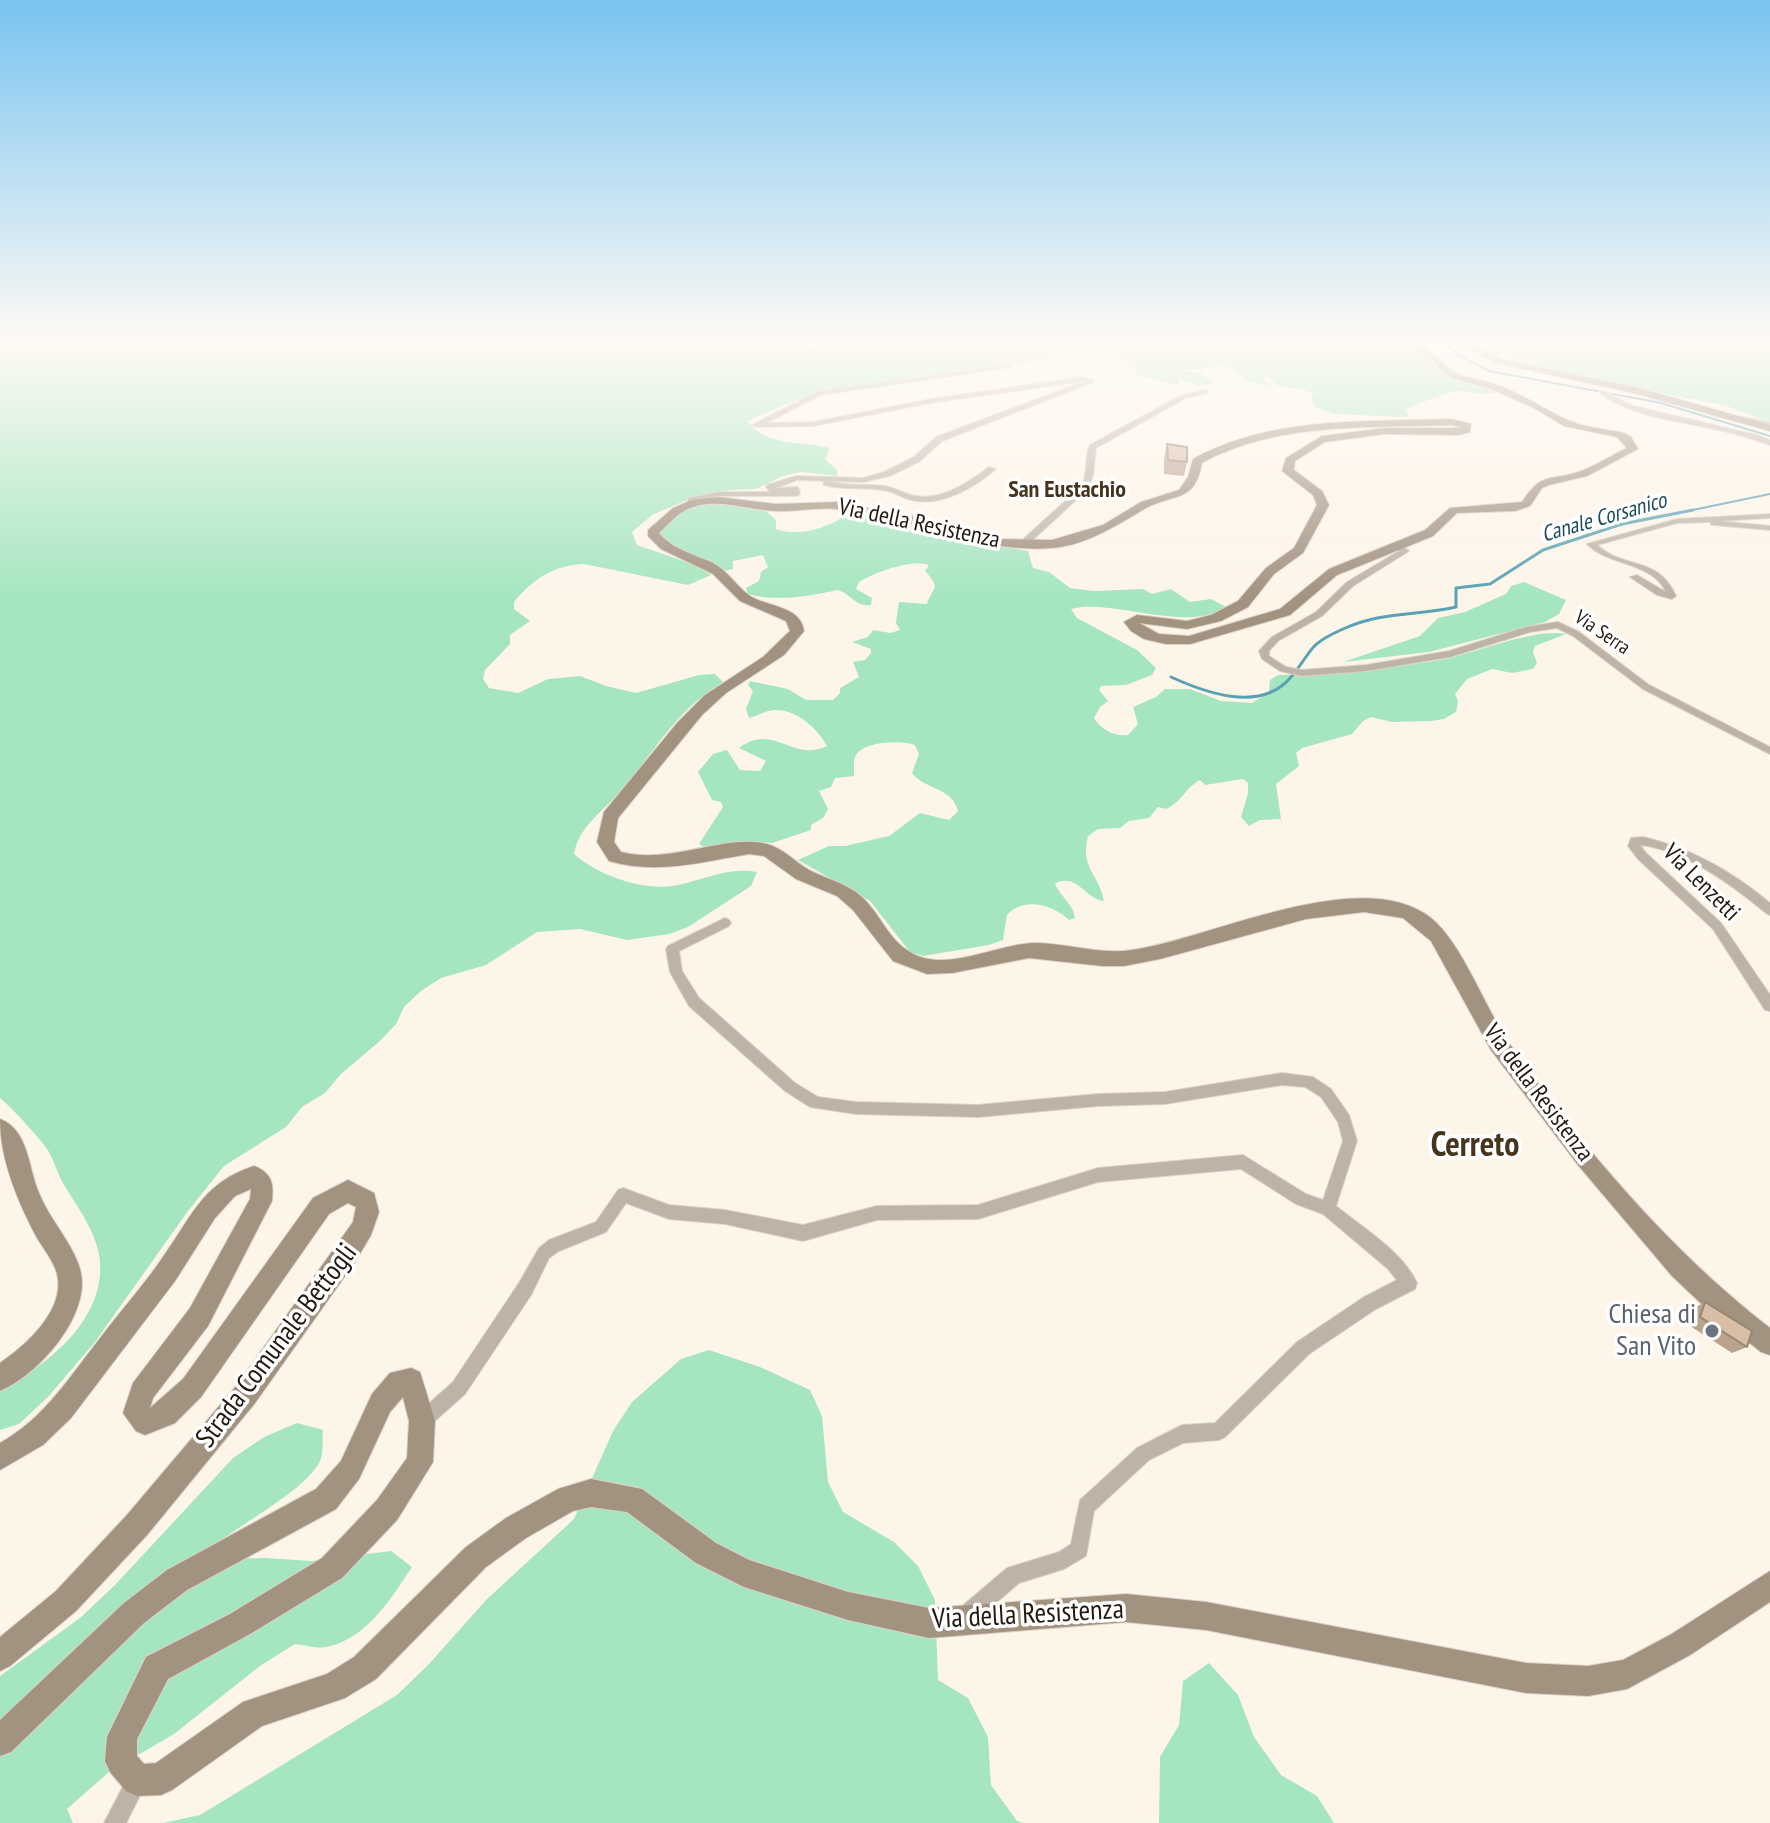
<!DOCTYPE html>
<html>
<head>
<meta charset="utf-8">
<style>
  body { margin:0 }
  canvas { display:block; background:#fef5e9 }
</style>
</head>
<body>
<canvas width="1770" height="1823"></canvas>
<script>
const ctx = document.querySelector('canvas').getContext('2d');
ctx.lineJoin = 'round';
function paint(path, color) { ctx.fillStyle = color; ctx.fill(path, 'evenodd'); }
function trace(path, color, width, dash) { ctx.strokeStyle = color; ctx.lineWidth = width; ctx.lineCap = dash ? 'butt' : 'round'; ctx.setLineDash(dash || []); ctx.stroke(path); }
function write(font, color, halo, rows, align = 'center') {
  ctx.font = font + ' "PT Sans Narrow",sans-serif'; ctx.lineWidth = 7; ctx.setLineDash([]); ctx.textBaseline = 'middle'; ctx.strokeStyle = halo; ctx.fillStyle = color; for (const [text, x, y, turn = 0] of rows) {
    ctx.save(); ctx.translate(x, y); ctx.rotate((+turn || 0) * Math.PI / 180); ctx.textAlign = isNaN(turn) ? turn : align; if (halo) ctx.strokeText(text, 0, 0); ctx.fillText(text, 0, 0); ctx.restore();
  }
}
paint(new Path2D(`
  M0,343h795l20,4 14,-4h569l27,10 15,17 9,5 49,17c-13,4 -25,0 -39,-1 -7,0 -46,14 -54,19l4,6 -7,1 -67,-3 -20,-7 -4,-9 3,-4 -10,-4 -26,-4 -13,-12 -2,5 10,9 -26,-8 -21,-15 -44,6 19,2 13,11 -16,2 -20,-8 2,7h-4l-40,-11 -1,-6 -21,-12 -26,-6 -45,10 -227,32 -69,29c21,27 54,19 83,27l-5,11 12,11v6l-36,-4 -18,4 -27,13 -25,1 -37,7 -42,18 -20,17 5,13 55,19 19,11 -23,10 -104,-21c-30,1 -51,15 -70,38v7l16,12 -20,14v9l-25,26 -2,9 6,9 29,5 30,-14 32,-3 26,10 30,7 63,-18 16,-1 8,8c-51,31 -68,71 -106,113 -18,20 -38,32 -43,59 25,22 71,38 104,31 28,-6 50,-18 79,-13l-6,14 -63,41 -19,7 -42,6 -47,-11 -43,3 -51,33 -45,13 -20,13 -17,16 -8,17 -16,17 -39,33 -16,19 -23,14 -16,20 -62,39 -36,45 -93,131 -47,55 -29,27 -19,6v-41c47,-23 104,-68 100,-127 -2,-28 -22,-54 -36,-77 -6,-10 -9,-22 -15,-33 -7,-12 -38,-45 -49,-54z
  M1469,343h301v79l-46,-17 -133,-25 -100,-27z
  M715,503l50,7 11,10v9c23,9 59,-3 74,-18l52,9 77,22 49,9 5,17 16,4 21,16 24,3 49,-2 9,5 19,-5 19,13 21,-3 15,8c-40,27 -112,-9 -155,2l6,9 60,32 19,18 -4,7 -26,10 -25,1 -2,4 9,11 -8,6 -6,11c6,11 21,19 34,17l10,-11 -5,-17 23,-10 9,-8h25l31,12 31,2 17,-11 1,-12 8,-5c56,-1 112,-6 167,-16 33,-7 90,-31 121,-25l-31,12 -2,6 4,11 -4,6 -21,4 -20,-4 -25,10 -12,15 3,7 -2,11 -12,7 -13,2 -39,1 -21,-5 -8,4 -11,13 -50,14 -6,5 3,13 -23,18 5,35 -21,1 -11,6 -8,-9 7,-24v-10l-5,-4 -38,6 -5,-5c-15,8 -19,23 -34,29l-8,-2 -9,11 -20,3 -9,7 -22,1 -10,7c-8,34 10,35 16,65 -19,-2 -26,-28 -49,-18 4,13 19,21 20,35l-6,2c-16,-15 -44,-24 -62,-5l-4,25 -14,5 -66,11 -13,-4 -40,-51 -72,-41 31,-14h16l44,-10 31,-23 29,7 9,-9c-6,-24 -33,-21 -46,-38l7,-19 -4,-9c-14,-5 -50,-4 -59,10 -4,7 -1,14 -2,21l-19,2 -4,9 -12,4 9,18 -5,9 -12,7v5l-39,13 -30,-2 -38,6 -5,-3 24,-37 -2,-5 -9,-2 -14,-28 15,-18 14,-4 13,20 20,1 6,-10 -27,-13c35,-26 53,15 88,-2 -9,-17 -31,-37 -52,-36 -9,0 -17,6 -26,8l-3,-9 7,-18 -5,-6 2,-4 38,8 18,11h27l7,-7v-5l19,-11 -6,-15 12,-2 6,-7v-4l-19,-7 16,-5 5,-7 17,3 10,-3 -4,-7 3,-21 28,2c4,-16 16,-14 -2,-33l4,-6c-19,-6 -53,7 -70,17l-3,7 16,9 -1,7c-17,2 -21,-13 -34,-15 -27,6 -61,12 -89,4l-2,-6 13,-7 2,-9 7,-5 -5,-12 -30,6v8l-9,2c-22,-12 -48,-20 -66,-38l27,-24z
  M1524,582l42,18 -7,14 -14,8 -116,30 -86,10 77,-26 18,-18 27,-6 41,-18 5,-8z
  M709,1350l51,17 50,23 12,26 6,66 15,30 51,30 24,24 17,34 3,80 30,18 20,39 3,48 26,36 6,2h-860l37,-8 197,-120 32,-31 57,-64 88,-81 39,-88 19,-29 49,-43z
  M297,1423l26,7c-1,9 1,23 -3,31 -15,32 -93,69 -122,98l67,-1 46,3 80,-10 21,16c-20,30 -46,73 -86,80 -9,2 -22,-2 -31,-3l-35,22 -86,68 -65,38 -42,37 6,14h-73v-147l80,-58 35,-33 118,-127 31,-21z
  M1209,1663l29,32 16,42 27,38 36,21 17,27h-175l1,-66 19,-32 4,-44z`), '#a5e6c0');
trace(new Path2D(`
  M1445,343l15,13 29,15 172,32 109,33
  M1683,512l87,-18`), '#59a2b4', 2);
trace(new Path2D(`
  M1171,677c35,16 90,36 120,0 23,-27 14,-31 52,-48 39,-18 73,-13 113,-22v-19l34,-4 53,-34 79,-26 71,-14`), '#59a2b4', 3);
const street = new Path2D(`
  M1010,364l2,1v2l-191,28 -55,28 47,-1 118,-23 151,-22 12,3v2l-152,59 -22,20 -30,15 -27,6 -34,-1c19,6 37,2 56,5 11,2 20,8 30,10 26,5 54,-14 74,-29l7,2c-21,18 -52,36 -80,32 -11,-1 -19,-8 -29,-10 -21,-5 -41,0 -63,-6l-1,-2 2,-2 -28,-1 -21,8 22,-1 2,7 -4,2h-77l-24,5v4h-3l-4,-2v-5l31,-6h51l-4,-5 1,-2 29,-9 67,2 21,-6 30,-15 22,-20 149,-56 -154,22 -118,23 -58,1 -3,-2 67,-34z
  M1206,390l2,1v2l-22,5 -90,50 -3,27 -5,14 -62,57h-6v-4l62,-56c6,-13 2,-28 8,-41l92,-50z
  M1600,391c7,0 25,12 34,15l123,29 13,5v5c-20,-7 -40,-13 -61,-17 -37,-8 -79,-12 -109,-35z
  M1744,417l26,5v4l-28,-6v-2z
  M1770,514v4l-51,3 51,5v4l-56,-5h-3v-3l-34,1 -80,22c27,25 61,10 79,51l-4,3 -15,-4 -27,-18 7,-2 29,17c-13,-30 -58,-26 -79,-48l90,-25z
  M1393,543h6l10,8 -56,35 -31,30 -44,25 -9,10v5l17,11 16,3 64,-5 83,-14 77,-24 32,-5 21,10 70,53 121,62v7l-127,-65 -70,-53 -16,-8 -27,4 -80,25 -84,14 -64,5 -22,-5 -18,-12 -3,-8 13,-14 44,-25 31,-30 52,-31 -6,-4z
  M1643,837c48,11 90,35 127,66v12l-4,-2c-34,-28 -81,-63 -126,-68l6,8 75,70 49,72v16l-5,-1 -52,-81 -75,-70 -10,-13 3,-8z
  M725,918l4,2 2,3 -2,3 -50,25 3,20 17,27 96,85 23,14 38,5 122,3 120,-11 67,-2 117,-19 31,4 18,12 18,26 8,26 -21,65c26,21 67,46 81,77l-2,6 -39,20 -67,45 -84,83 -6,3 -36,3 -34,17 -55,51 -8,45 -22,13 -45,14 -44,38 -7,3 -7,-3 -3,-7 3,-7 46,-39 52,-16 12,-8 9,-44 57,-52 45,-23 33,-2 82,-81 67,-45 33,-17 -9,-11 -65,-55 -27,-10 -55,-35 -143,13 -120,37 -101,1 -74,21 -78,-17 -56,-5 -43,-16 -20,29 -47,19 -10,7 -18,37 -66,99 -37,33 -6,3 -6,-3 -3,-6 3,-6 37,-33 66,-99 20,-35 10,-8 47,-18 22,-32 5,-2 46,17 56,5 78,15 74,-19 101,-1 120,-37 145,-13 63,39 17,6 20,-59 -5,-19 -17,-25 -16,-10 -23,-2 -117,19 -67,2 -120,11 -122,-3 -46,-7 -25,-16 -96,-85 -19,-34 -4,-23 2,-3z
  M137,1769l7,4 4,7 -22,43h-22l26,-50z`);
const secondary = new Path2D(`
  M1406,343c27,0 32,20 50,30 13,6 28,7 42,12 25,9 47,25 72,36 16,7 37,8 54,12l7,4 7,12 -51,27 -38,9 -7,3 -12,18 -15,5 -58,2 -24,23 -96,39 -47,40 -100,29h-24l-22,-5 -13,-8 -7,-9 13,-7 50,6 24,-6 27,-14 28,-33 28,-20 23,-43 -4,-10 -31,-24 4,-13 36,-22 63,-8h76l-9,-3c-82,3 -176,-3 -250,38 -7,40 -27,30 -56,45 -29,17 -59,37 -94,40 -74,6 -142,-32 -215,-39 -20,-2 -41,3 -61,2 -30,-1 -67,-17 -95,2 -8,5 -15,14 -22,20 14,17 35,21 54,30 15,8 23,23 37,33 18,11 51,10 54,35l-20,24 -58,38 -24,22 -84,103 -4,24 7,10c50,13 105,-19 146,-8 16,4 28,18 42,26 19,10 39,13 55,29 17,17 25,41 46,53 35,22 86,-8 124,-9 33,0 64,12 98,7 79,-11 229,-87 299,-32 31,25 54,90 78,125 71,102 162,209 261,285v27l-9,-3 -52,-41 -37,-35 -94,-111 -87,-115 -60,-109 -28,-23 -39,-6 -58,7 -146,40 -36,7h-22l-73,-8 -77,15 -25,1 -34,-13 -40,-51 -16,-14 -41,-17 -32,-23 -15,-2c-47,8 -93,21 -140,7l-12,-19 7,-30 74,-90 27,-27 58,-38 27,-26 -4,-10 -46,-20 -27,-27 -52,-25 -13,-13v-6l25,-22 19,-8 26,-3 58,7 60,-2 91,17 70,20 55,1 51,-15 38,-23 38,-12 9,-13 5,-18c78,-43 173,-37 259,-40l19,5 -1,8 -11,3 -74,-1 -60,8 -30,19 -1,9 28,21 7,14 -26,48 -29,21 -26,33 -27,14 -34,8 -48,-6 20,11 30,2 91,-27 49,-40 96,-39 25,-22 72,-6c21,-32 28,-20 59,-31 16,-6 31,-16 46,-23l-10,-11 -53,-11 -32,-19 -41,-18 -39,-11 -12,-8 -5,-8z
  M1456,343h12l34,16 137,29 131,37v6l-133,-37 -141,-31z
  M0,1119c29,11 28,49 39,74 10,26 33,49 41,76 13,45 -42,106 -80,122v-28c26,-18 66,-53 57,-89 -3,-13 -15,-27 -21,-38 -19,-36 -36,-77 -36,-117z
  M254,1166c18,7 20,18 18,35l-64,125 -55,72 -3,10 33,-29 130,-181 35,-18 26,13 5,19 -8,23 -16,27 -100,141 -108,132 -71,76 -66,55 -10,5v-34l56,-46 71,-76 110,-130 116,-163 3,-15 -8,-4 -19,11 -128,183 -26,26 -30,12 -9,-4 -13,-18 10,-30 57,-75 60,-109 1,-10 -16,7 -20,22 -40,63 -104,137 -28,27 -43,25v-27c44,-24 71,-68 101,-106 21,-28 45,-54 64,-83 28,-40 39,-72 89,-88z
  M411,1368l9,4 15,49 -2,41 -36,58 -55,58 -92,56 -82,45 -31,60v17l7,8 12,-1 87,-61 84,-28 27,-17 112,-110 40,-29 52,-29 33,-10 51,10 74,54 33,17 99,32 81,16 197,-14 80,8 320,61 62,3 35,-6 47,-25 100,-64v31l-80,53 -63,34 -39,7 -62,-3 -320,-63 -80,-8 -197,16 -81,-18 -104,-33 -48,-24 -69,-51 -36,-5 -18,4 -47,27 -40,29 -110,112 -31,19 -83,28 -90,64 -11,5 -24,1 -11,-5 -16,-19 -5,-11 2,-24 39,-80 84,-43 92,-56 55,-58 30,-42 2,-37 -6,-24 -13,15 -31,67 -23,30 -149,81 -43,33 -133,129 -11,4v-36l124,-117 43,-33 149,-81 25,-28 31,-67 18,-21z`);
trace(street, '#dbd2c6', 2);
trace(secondary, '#dbd2c6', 2);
paint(street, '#beb3a7');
paint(secondary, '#a29280');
paint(new Path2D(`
  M1167,444l20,18 -3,14 -20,-2v-16z
  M1705,1302l42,45 -15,6 -45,-29 5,-15z`), '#b9a38d');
const building = new Path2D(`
  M1167,444l20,3v15l-19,-2z
  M1705,1302l47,29 -5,16 -47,-30z`);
paint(building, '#d7bea4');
trace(building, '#968573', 2);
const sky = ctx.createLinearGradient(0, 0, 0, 598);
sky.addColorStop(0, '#78c4f0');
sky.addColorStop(0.57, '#fffaf5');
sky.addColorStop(1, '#fffaf500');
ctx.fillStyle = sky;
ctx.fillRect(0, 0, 1770, 598);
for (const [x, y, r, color] of [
  [1712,1331,8,"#6b7280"]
]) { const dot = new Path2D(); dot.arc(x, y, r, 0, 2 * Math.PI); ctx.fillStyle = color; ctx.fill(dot); trace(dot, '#fff', 3); }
write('20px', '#221a0f', '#fff', [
  ["Via Serra",1602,633,34]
]);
write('italic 22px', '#1d4d59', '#fff', [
  ["Canale Corsanico",1604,518,-16]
]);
write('bold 24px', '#46341c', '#fff', [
  ["San Eustachio",1067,490]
]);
write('24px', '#221a0f', '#fff', [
  ["Via della Resistenza",919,524,12],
  ["Via Lenzetti",1701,883,45],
  ["Via della Resistenza",1538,1093,53]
]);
write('28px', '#5b616d', '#fff', [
  ["Chiesa di",1696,1315],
  ["San Vito",1696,1347]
], 'right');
write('28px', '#221a0f', '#fff', [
  ["Strada Comunale Bettogli",277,1346,-53],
  ["Via della Resistenza",1028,1615,-3]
]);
write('bold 34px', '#46341c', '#fff', [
  ["Cerreto",1475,1146]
]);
</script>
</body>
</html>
